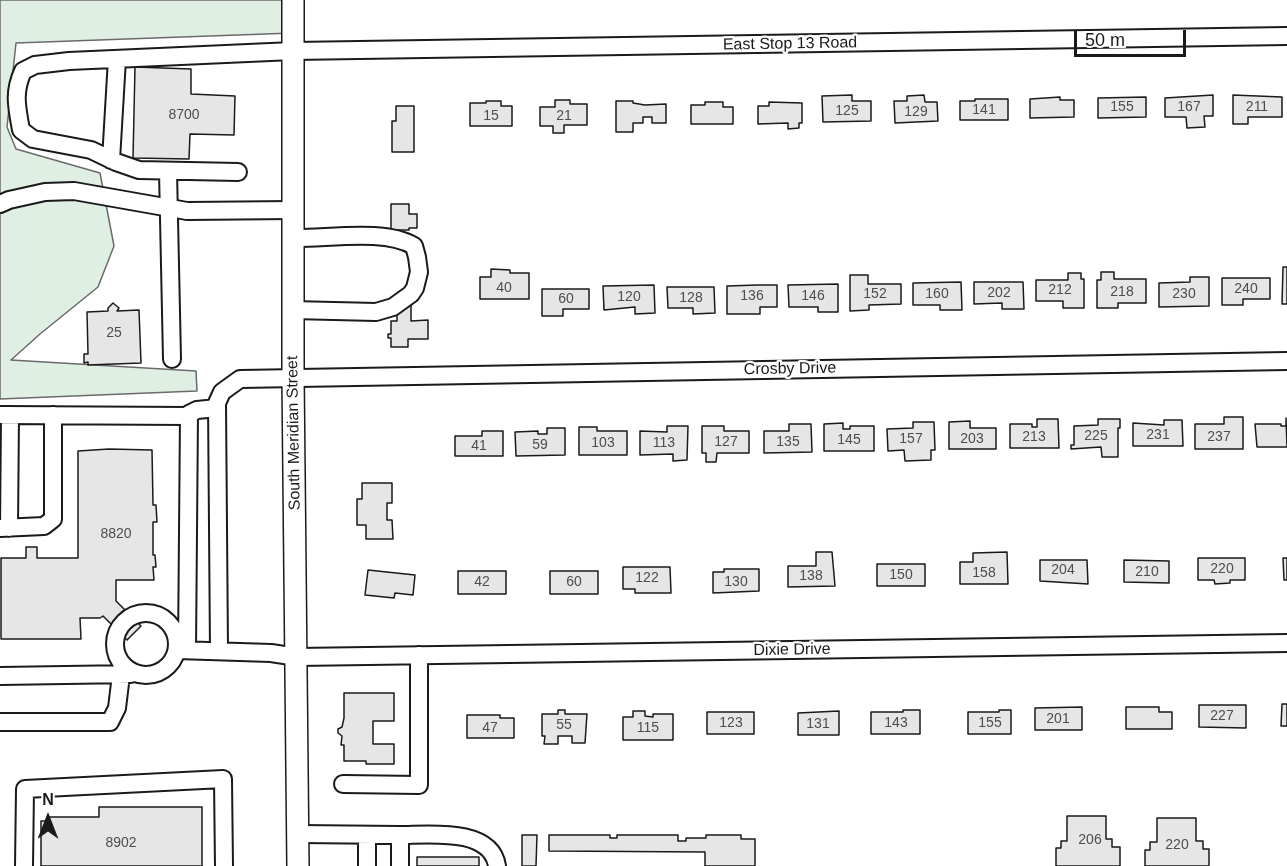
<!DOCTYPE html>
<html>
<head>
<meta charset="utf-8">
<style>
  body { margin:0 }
  #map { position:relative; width:1287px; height:866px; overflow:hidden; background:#fff; font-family:Helvetica,sans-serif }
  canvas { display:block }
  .north { position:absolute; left:18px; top:788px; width:60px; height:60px; -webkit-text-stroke:4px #fff; paint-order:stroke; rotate:0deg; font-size:16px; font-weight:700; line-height:24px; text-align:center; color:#1a1a1a }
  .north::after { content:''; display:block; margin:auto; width:21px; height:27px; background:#1a1a1a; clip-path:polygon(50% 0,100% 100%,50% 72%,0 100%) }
  .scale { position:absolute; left:1074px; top:30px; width:112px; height:27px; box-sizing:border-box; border:3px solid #1a1a1a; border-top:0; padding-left:8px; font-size:18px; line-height:21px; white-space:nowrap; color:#1a1a1a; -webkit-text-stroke:4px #fff; paint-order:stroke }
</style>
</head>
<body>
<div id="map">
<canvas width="1287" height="866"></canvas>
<div class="north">N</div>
<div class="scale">50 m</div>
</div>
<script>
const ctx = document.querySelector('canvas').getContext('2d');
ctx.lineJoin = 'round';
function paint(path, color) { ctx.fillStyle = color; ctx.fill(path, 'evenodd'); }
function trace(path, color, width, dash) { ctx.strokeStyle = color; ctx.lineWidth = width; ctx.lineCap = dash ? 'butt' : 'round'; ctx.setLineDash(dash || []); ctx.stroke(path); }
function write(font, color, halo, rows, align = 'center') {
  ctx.font = font + ' Helvetica,sans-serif'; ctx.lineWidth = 4.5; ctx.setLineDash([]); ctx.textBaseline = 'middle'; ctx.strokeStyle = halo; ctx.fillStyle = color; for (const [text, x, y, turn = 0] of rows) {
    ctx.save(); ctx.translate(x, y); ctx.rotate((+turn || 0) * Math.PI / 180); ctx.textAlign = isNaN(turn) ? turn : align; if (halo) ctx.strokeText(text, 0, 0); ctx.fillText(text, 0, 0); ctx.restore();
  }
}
const green = new Path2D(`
  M0,0h293v33l-277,10 -9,84 9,22 84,24 14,73 -16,41 -58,47 -29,26 185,11 1,20 -197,8z`);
paint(green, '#e0efe3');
trace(green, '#6a6a6a', 1.5);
const building = new Path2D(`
  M135,67l56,2v25l44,2 -1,39 -44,-1 -1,25 -56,-1z
  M852,95v6h19v20l-48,1 -1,-26z
  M924,95l1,7h12l1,19 -43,2 -1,-22h13v-5z
  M1213,95v21h-9l1,11 -18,1 -1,-11h-21v-19z
  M1233,95l49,2v20h-34v7h-15z
  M1060,97v3h14v17l-44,1v-19z
  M1146,97v20l-48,1v-20z
  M975,99h33v21h-48v-19h15z
  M555,100h15v4h17v21h-23v8h-11v-7h-13v-19h15z
  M486,101h15v5h11v20h-42v-23h16z
  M616,101h17v2l12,2 21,-1v19h-14v-6h-9v6h-10v9h-17z
  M705,102h18v5h10v17h-42v-19h14z
  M769,102l33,1v20h-3v5l-11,1v-6l-30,1v-18h11z
  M396,106h18v46h-22v-31h4z
  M391,204h18v10h8v14h-8v2h-18z
  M1283,267h4v37h-5z
  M491,269l19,1v3h19v26h-49v-22h11z
  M1101,272h13v7h32v24h-28v5h-21v-28h4z
  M1068,273h13v6h3v29h-21v-7h-27v-21h32z
  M850,275h18v9h33v20l-32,1v5l-19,1z
  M1190,277h19v29l-50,1v-24l31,-1z
  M1222,278h48v21h-27v6h-21z
  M961,282l1,28h-22v-5h-27v-22z
  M974,282h49l1,27h-22v-6l-28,1z
  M838,284v28h-20v-5h-29l-1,-22z
  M654,285l1,28 -20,1v-7l-31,3 -1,-24z
  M758,285h19v22h-17v7h-33v-28z
  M667,287h47l1,26 -22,1v-6h-25z
  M542,289h47v20h-26v7h-21z
  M113,303l6,5 -2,3 22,-1 2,53 -53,2v-3l-4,1v-9h4l-1,-42 21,-1v-3z
  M397,304h14v17l17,-1v19h-20v8h-17v-9h-3v-4h3v-13h6z
  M1224,417h19v32h-48v-25h29z
  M1286,418l1,29h-30l-2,-23h26v2h5z
  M1037,419h21l1,29h-49v-24h22v3h5z
  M1098,419h22v9h-2v29h-16l-1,-10 -30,2v-4h3v-19l24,-1z
  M1164,420h18l1,26h-50v-23l31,2z
  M970,421v7h26v21h-47v-27z
  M913,422h21l1,28h-4v10l-26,1 -1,-11 -16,1 -1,-22 26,-1z
  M843,423v6h7v-3h24v25h-50v-27z
  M789,424h22l1,28 -48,1v-22h25z
  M667,426h21l-1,34 -14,1v-7l-33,1v-24l27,1z
  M702,426h22v5h25v22h-32l-1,9h-10v-9h-4z
  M579,427h18v4h30v24h-48z
  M547,428h18v27l-49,1 -1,-24 23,-1v3h9z
  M482,431h21v25h-48v-20h27z
  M109,449l43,1 1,55h3l1,17h-4v33h2l1,12h-3l1,13h-38v21l25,25 -14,14 -24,-24 -3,2h-20l1,21h-80v-81h25v-11h11v11h41v-107z
  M362,483h30v20h-5v17h5l1,19h-27v-14h-9v-26h5z
  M816,552h16l3,34 -47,1v-21h28z
  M1007,552l1,32h-48v-22h13v-9z
  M1198,558h47v22h-15v3l-15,1 -1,-4h-16z
  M1283,558h4v22h-3z
  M1040,560h47l1,24 -48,-3z
  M1124,560l45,1v22l-45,-1z
  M877,564h48v22h-48z
  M623,567h47l1,26h-36v-4h-12z
  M724,569h35v22l-46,2v-21h11z
  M368,570l47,5 -2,20 -18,-2 -1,5 -29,-3z
  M458,571h48v23h-48z
  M550,571h48v23h-48z
  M344,693h50v28h-21v23h21v20h-28v-3h-22v-16h-3l1,-9 -4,-3v-4l4,-2 2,-9z
  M1282,704h5v22h-6z
  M1199,705h47v23l-47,-1z
  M1082,707v23h-47v-22z
  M1126,707h33v5h13v17h-46z
  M558,710h7v4h22l-2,29h-13v-7h-14v8h-14l1,-8h-3v-22h16z
  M903,710h17v24h-49v-22h32z
  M999,710h12v24h-43v-22h31z
  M633,711h12v5l8,1v-3h20v26h-50v-23h10z
  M839,711v24h-41v-22z
  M707,712h47v22h-47z
  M467,715h33v3h14v20h-47z
  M99,807h103v59h-161v-45h7v-4h51z
  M1067,816h39v23h6v8h8v19h-64v-18h5v-7h6z
  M1157,818h39v23h7v8h6v17h-64v-16h5v-8h7z
  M522,835h15l-1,31h-14z
  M549,835h61v3h7v-3h61v6h8v-3h20v-3h35v4h14v27h-50v-14l-156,-1z
  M417,857h62v9h-62z`);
paint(building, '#e6e6e6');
trace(building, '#1a1a1a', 1.5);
const minor = new Path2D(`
  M111,160l6,-101
  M168,171l4,188
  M238,172l-99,-2 -23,-8 -25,-12 -58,-11 -12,-9c-4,-23 -8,-37 2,-59l12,-6 34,-4 224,-10 994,-15
  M0,204l9,-4 36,-8 29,-1 113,20 105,-1
  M292,238c34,1 93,-10 122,8l3,11 2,15 -4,16 -4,6 -18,13 -17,5 -84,-2
  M0,415l189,1
  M0,528l44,-2 9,-7v-104
  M9,528l1,-113
  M115 644a31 31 0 1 1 62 0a31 31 0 1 1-62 0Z
  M177,650l94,3 26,4 990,-14
  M187,650l2,-236 8,-4 20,-2
  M219,651l-2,-248 5,-11 18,-13 1047,-18
  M0,676l131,-2
  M0,722h110l7,-14 4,-33
  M343,784l76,1v-130
  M298,834l102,1v31
  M400,835c28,0 91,-8 97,31
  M24,866l1,-77 198,-10 1,87
  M367,866v-31`);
const major = new Path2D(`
  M293,0v376l5,490`);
trace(minor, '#1a1a1a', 20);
trace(major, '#1a1a1a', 24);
trace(minor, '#fff', 16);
trace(major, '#fff', 21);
write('14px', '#4d4d4d', null, [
  ["155",1122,107],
  ["167",1189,107],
  ["211",1257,107],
  ["141",984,110],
  ["125",847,111],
  ["129",916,112],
  ["8700",184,115],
  ["15",491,116],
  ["21",564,116],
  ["40",504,288],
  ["240",1246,289],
  ["212",1060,290],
  ["218",1122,292],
  ["202",999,293],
  ["152",875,294],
  ["160",937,294],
  ["230",1184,294],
  ["136",752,296],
  ["146",813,296],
  ["120",629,297],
  ["128",691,298],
  ["60",566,299],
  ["25",114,333],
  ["231",1158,435],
  ["225",1096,436],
  ["213",1034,437],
  ["237",1219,437],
  ["157",911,439],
  ["203",972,439],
  ["145",849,440],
  ["127",726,442],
  ["135",788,442],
  ["103",603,443],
  ["113",664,443],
  ["59",540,445],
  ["41",479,446],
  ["8820",116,534],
  ["220",1222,569],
  ["204",1063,570],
  ["210",1147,572],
  ["158",984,573],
  ["150",901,575],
  ["138",811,576],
  ["122",647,578],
  ["42",482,582],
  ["60",574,582],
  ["130",736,582],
  ["227",1222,716],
  ["201",1058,719],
  ["123",731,723],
  ["143",896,723],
  ["155",990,723],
  ["131",818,724],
  ["55",564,725],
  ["47",490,728],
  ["115",648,728],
  ["206",1090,840],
  ["8902",121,843],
  ["220",1177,845]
]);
write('16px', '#1a1a1a', '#fff', [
  ["East Stop 13 Road",790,44,-1],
  ["Crosby Drive",790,369,-1],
  ["South Meridian Street",294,433,-91],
  ["Dixie Drive",792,650,-1]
]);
</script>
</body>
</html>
